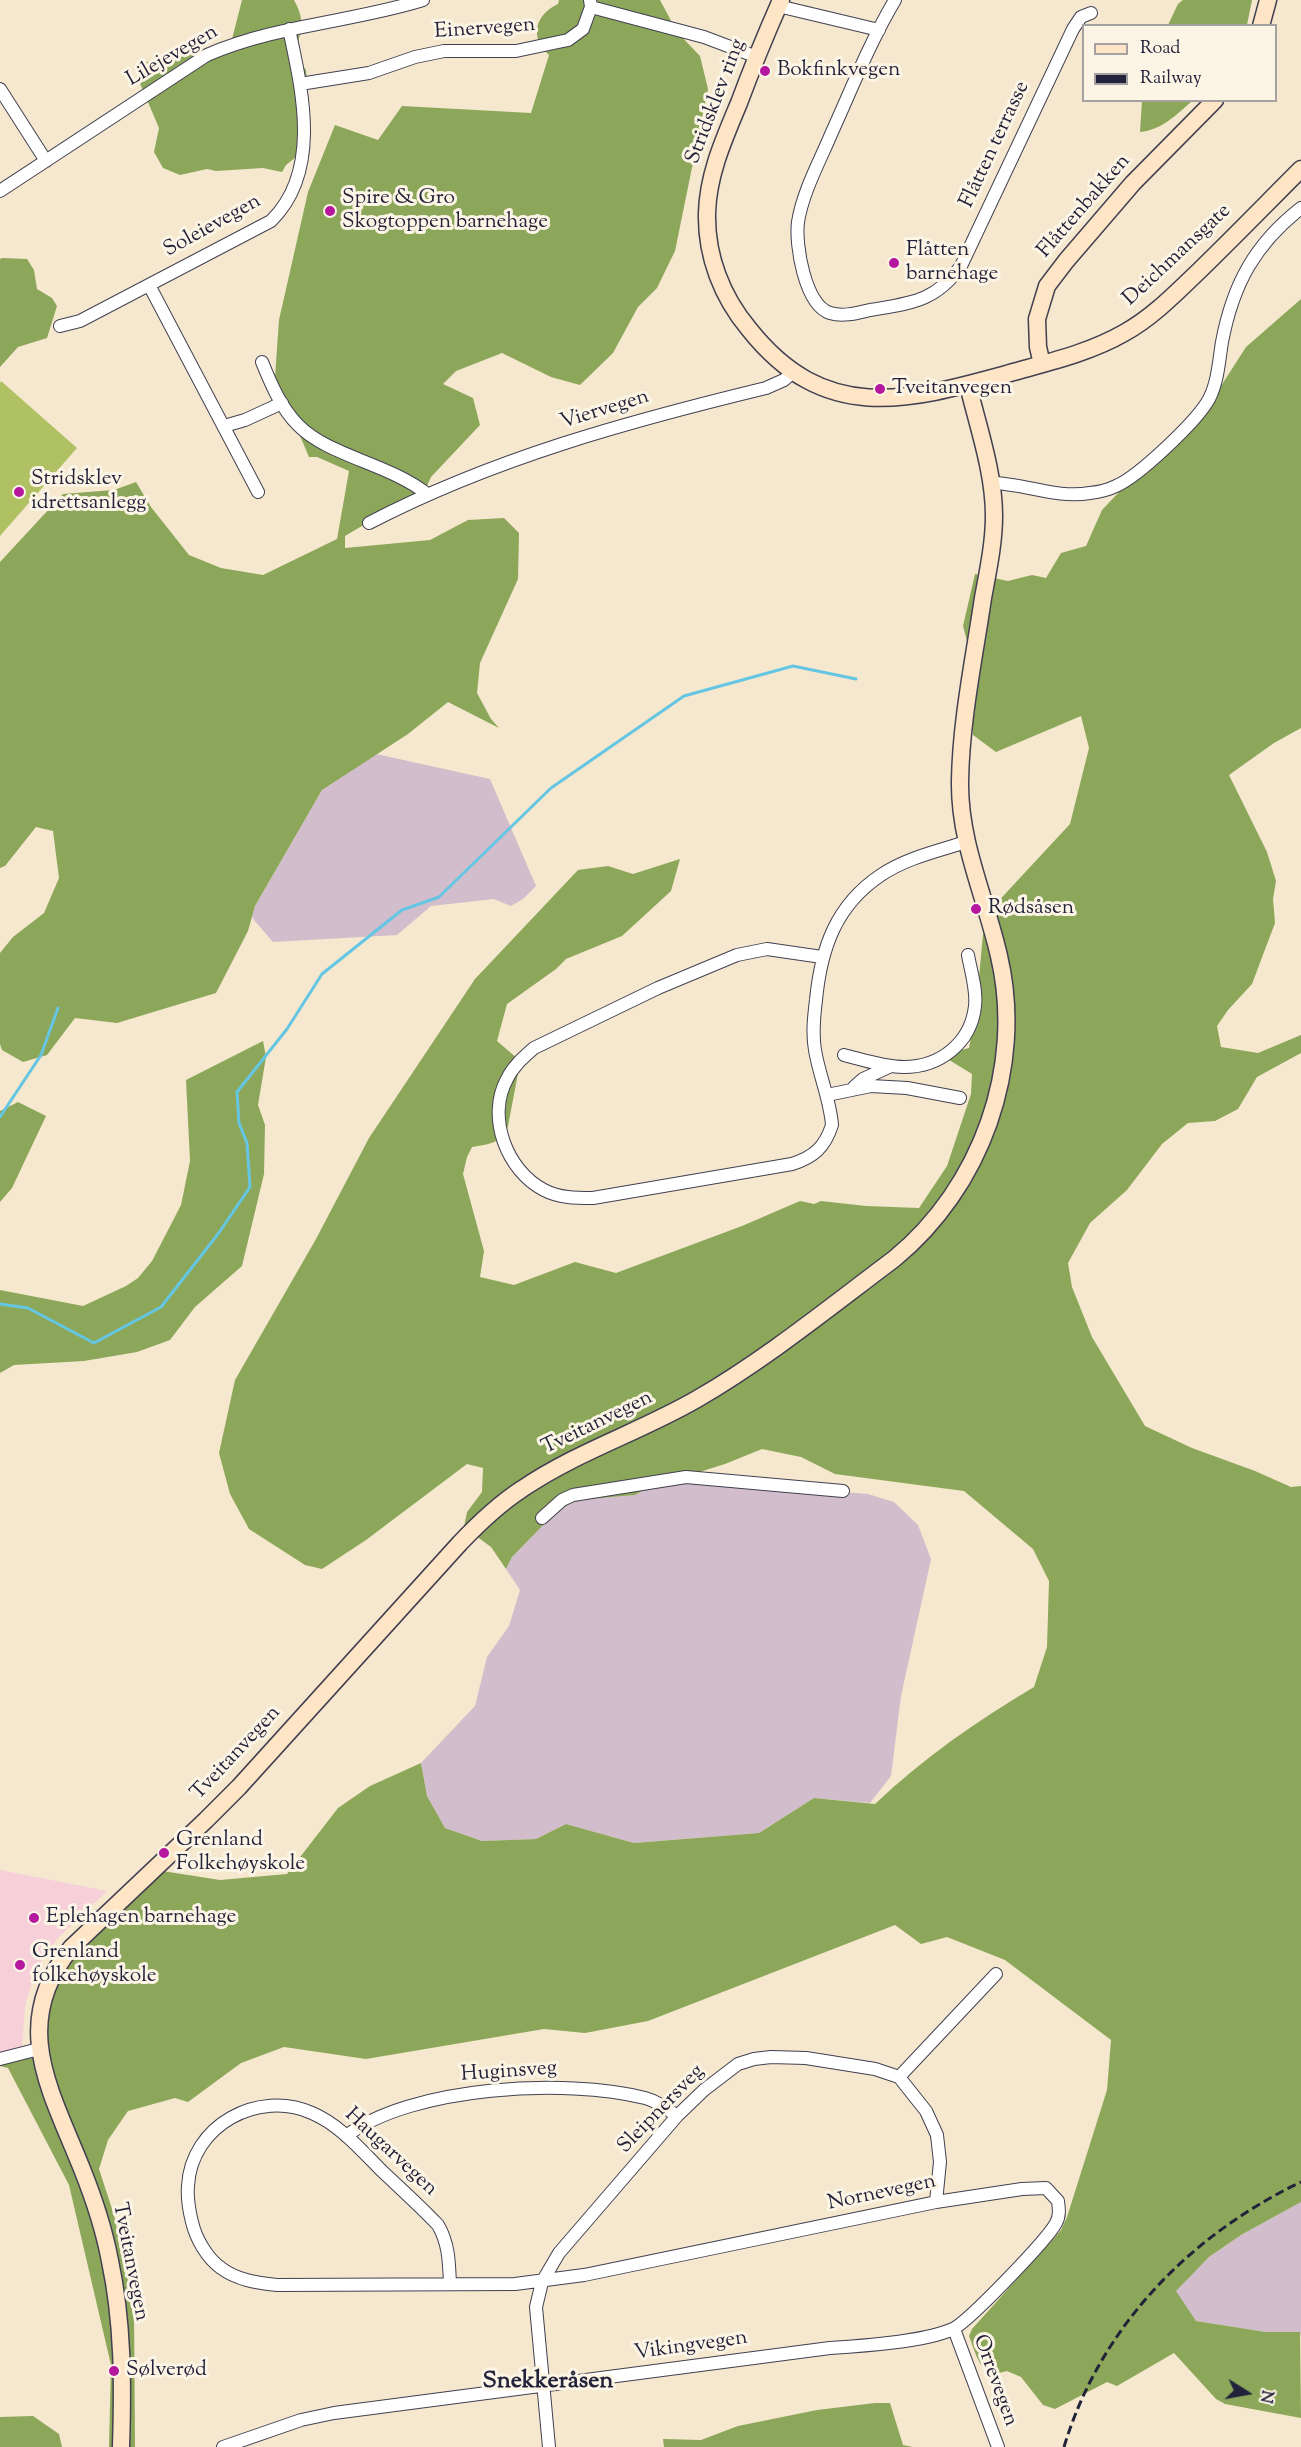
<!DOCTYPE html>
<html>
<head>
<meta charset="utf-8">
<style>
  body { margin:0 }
  #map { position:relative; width:1301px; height:2447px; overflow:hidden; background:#f5e8ce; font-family:"Sorts Mill Goudy",serif }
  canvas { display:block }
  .legend { position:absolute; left:1082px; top:24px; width:195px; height:78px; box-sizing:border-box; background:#fcf5e5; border:2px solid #a5a1a1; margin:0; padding:8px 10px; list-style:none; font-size:18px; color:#22223b }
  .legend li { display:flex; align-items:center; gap:12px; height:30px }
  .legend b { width:30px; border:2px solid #a5a1a1 }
  .north { position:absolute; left:1217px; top:2363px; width:60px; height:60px; -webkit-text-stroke:4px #fcf5e5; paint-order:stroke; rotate:101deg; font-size:16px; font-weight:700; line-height:24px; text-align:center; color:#22223b }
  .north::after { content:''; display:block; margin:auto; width:21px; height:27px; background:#22223b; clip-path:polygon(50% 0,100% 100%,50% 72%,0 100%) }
</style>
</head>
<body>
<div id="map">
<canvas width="1301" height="2447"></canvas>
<ul class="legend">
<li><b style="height:8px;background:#fde5c5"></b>Road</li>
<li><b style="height:8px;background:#22223b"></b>Railway</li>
</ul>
<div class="north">N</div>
</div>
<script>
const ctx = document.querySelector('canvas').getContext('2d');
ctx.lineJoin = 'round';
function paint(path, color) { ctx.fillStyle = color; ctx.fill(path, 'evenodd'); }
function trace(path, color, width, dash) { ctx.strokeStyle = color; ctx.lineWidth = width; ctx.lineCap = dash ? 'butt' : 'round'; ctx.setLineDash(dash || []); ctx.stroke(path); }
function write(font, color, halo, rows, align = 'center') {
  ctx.font = font + ' "Sorts Mill Goudy",serif'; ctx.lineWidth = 6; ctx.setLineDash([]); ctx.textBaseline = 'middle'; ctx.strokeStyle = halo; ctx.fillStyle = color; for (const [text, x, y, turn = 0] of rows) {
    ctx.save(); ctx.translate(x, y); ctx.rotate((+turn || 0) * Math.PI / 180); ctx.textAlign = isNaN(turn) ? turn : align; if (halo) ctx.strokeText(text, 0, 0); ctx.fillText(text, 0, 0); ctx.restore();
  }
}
paint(new Path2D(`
  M0,1870l107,21 -49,47 -13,16 -11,22 -9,30 -3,40 -22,9z`), '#f6cfd9');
paint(new Path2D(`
  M376,754l114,25 46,107 -13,13 -12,7 -17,-7 -63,7 -34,29 -124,7 -19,-22 -2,-4 3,-10 67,-116z
  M697,1480l171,14 26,8 24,23 13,34 -30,137 -10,80 -21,27 -56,-5 -55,35 -125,10 -68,-19 -30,15 -54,2 -37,-13 -18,-32 -6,-33 54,-57 12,-49 22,-31 11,-36 -14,-21 6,-12 45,-46 21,-11 57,-5 13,-7z
  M1301,2202v135l-1,-5h-34l-70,-11 -21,-30 34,-34 32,-22z`), '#d1bdcb');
paint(new Path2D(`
  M1,381l76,67 -77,88v-153z`), '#b0c164');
paint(new Path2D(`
  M242,0h52c13,24 6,30 1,56l11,14 1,10 -6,73 -15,12 -4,7 -19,-4 -47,3 -9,-2 -27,6 -17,-7 -9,-16 5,-24 -20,-47 3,-18 89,-20z
  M559,0h101l17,32 23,24 8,33 -33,162 -18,37 -19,19 -25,46 -33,32 -29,-8 -49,-24 -46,18 -13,13 30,14 7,27 -49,52 -5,11 -81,48v12l85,-8 38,-20 36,-2 15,15 -1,46 -38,84 -3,30 14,26 8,9 -51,-26 -40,32 -86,56 -67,116 -7,25 -32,62 -99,30 -42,-5 -28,37 -24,7 -21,-12 -2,-6v-91l13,-16 31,-24 15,-35 -6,-47 -17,-4 -31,39 -5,2v-306l63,-68 51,-4 22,-8 15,25 38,48 32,13 42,7 74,-36 12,-68 -32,-14h-8l-34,-80 4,-57 29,-128 27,-67 43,15 24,-34 129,7 18,-58c-20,-18 -14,-40 9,-51z
  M1183,0h69l-5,25h-79l10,-21z
  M1142,101v-1l50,1c-16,14 -30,29 -52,31z
  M2,258l25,1 7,11 3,19 15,9 5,8 -10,32 -29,9 -18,20v-108z
  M1301,299v429l-27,15 -45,32 38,77 9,29 -3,18 2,24 -23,61 -24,26 -11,16 4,21 37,6 43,-18v18l-44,24 -19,32 -23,12 -27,2 -26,21 -35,46 -37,33 -22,40 4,24 20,50 53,89 47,22 63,23 36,16 10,-1v716l-60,33 -32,22 -33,34 20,30 70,11h34l1,86 -76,-14 -9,-5 -42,-46 -57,33 -10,-4 -52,27 -12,-4 -22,-28 -14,-6c-27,9 -30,-15 -38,-35l3,-7 89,-99 6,-13 40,-127 4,-50 -106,-80 -58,-23 -26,7 -26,-19 -247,96 -63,12 -41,-4 -178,30 -82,-12 -43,16 -53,39 -13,-4 -47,13 -20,29 -9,29 15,46 20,94 1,138h-26l2,-82 -42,-180 -61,-117 -8,-2v-5l40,-9 2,-43 24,-53 90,-86 64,10 67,-6 51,-66 32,-22 51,-23 6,33 18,32 37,13 54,-2 30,-15 68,19 125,-10 55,-35 61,6c47,-45 103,-84 159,-117l13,-40 2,-66 -16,-32 -69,-58 -129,-17 -34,-17 -39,-8 -37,15 -77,24 -13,7 -57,5 -21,11 -45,46 -6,12 -15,-22 -27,-20 3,-15 15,-20 1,-24 -16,-4 -101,76 -44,29 -17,-4 -56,-36 -19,-35 -11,-41 16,-73 81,-141 53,-101 106,-159 103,-109 30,-4 25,8 47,-15 -9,32 -49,45 -56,23 -10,10 -49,35 -10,37 21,18 1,9 -11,58c-7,18 -19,18 -36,21l-5,10 -4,17 21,77 -4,26 34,8 61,-23 41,11 126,-47 58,-25 14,3 7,-3 45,5 53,2 28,-42 24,-72 1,-20 -31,-19 28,-7 7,-38 7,-76 9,-26 78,-84 19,-76 -8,-32 -85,36 -23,-17 -2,-26 6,-30 -14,-53 12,-52 33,7 24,-6 14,3 15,-25 25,-7 16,-36 55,-58 44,-35 45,-70z
  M263,1041l3,16 -8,48 7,20 -1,49 -22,92 -47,41 -25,33 -33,12 -53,9 -70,4 -14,8v-83l83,16 43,-20 12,-8 14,-17 29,-56 9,-44 -4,-81z
  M18,1102l28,14 -34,72 -12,14v-91z
  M875,2403h15l13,42 10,2h-249l-1,-8 38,1 37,-14 79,-16z
  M33,2416l26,18 3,13h-62v-30z`), '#8ca75a');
trace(new Path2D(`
  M0,1117l41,-62 17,-47
  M0,1304l28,4 66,35 67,-36 57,-73 32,-47 -3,-44 -8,-20 -2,-31 50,-63 35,-55 80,-64 37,-13 112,-109 133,-92 109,-30 63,13`), '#65c6e3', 3);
const street = new Path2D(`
  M895,0c-25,42 -43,88 -63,132 -12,29 -29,59 -34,90 -3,23 7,83 32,91 13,4 27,0 40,-3 41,-7 65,-8 91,-44l112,-237 8,-12 10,-4
  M778,6l101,24
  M591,7l113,30 53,20
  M300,84l69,-11 46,-16 29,-6h72l52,-11 15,-11 8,-22 -1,-7
  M0,89l46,72
  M0,191l207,-136c69,-30 145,-33 216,-55
  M149,285l109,207
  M60,326l20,-5 191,-100c51,-50 31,-131 18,-192
  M262,362c9,22 19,46 36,63 30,31 92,39 129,69
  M224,426l21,-6 37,-17
  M991,483c33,0 65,16 99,10 9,-1 18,-3 26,-7 23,-10 81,-65 93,-87 9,-17 10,-39 13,-57 11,-58 33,-98 79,-134
  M369,523c125,-65 261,-102 397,-135l18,-8 9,-8
  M822,957l-55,-8 -30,6 -79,33 -124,60c-10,9 -21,18 -27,31 -21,38 0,92 37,111 15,8 32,8 49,8l199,-34c22,-7 33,-17 40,-39 -2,-26 -13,-50 -17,-75 -3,-17 -1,-34 1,-50 5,-52 20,-95 65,-125 25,-17 57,-24 85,-33
  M844,1055c20,5 40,12 60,12 36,0 67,-24 71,-61 2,-16 -4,-34 -7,-51
  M854,1087l9,-8 28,-13
  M827,1095l44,-9 36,2 53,10
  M542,1518l20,-18 11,-5 113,-18 157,14
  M0,2059l39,-10
  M899,2077l97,-103
  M346,2136c66,-50 220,-58 299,-38 12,3 22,11 32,18
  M954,2329l44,118
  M223,2447l78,-27 33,-7 496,-65c33,-2 94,-6 123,-19 16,-8 94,-89 103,-106 4,-7 3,-14 2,-22l-12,-13 -24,1 -86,13 -352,73 -69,9 -238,1c-20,-2 -40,-5 -56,-17 -14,-10 -25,-29 -29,-46 -3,-12 -5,-24 -4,-36 3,-61 71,-97 124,-73 28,12 49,37 70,58 19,18 38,35 56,54 11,19 11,37 12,59
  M549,2447l-13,-140 6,-25 17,-29 118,-137 27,-26 34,-26 16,-5 17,-2 35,1 69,11 24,8 27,34 11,24 3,27 -4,40`);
const secondary = new Path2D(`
  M781,0c-15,34 -29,68 -42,103 -15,36 -31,71 -32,110 -1,43 15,84 42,116 76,96 159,72 261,44 39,-11 79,-20 114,-40 29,-16 53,-41 77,-64 34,-33 67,-67 100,-100
  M1261,26l7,-26
  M1042,364l-4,-17 -1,-28 10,-33 19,-25 67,-78 82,-83
  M121,2447c2,-63 2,-125 -11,-186 -6,-32 -16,-62 -28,-92 -31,-78 -73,-145 -11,-221l135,-128 33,-33 221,-244c19,-20 39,-39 62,-54 54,-37 118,-57 175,-90 69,-40 133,-92 197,-140 87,-71 131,-192 105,-303 -13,-58 -40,-113 -39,-175 1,-61 14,-122 23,-183 5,-27 11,-55 11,-82 0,-44 -16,-89 -26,-131`);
trace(street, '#424051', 14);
trace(secondary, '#424051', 19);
trace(street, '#fff', 12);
trace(secondary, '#fde5c5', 16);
trace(new Path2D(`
  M1064,2447c36,-120 126,-212 237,-265`), '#22223b', 3, [9, 4.5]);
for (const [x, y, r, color] of [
  [765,71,6,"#b5179e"],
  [330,211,6,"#b5179e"],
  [894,263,6,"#b5179e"],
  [880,389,6,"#b5179e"],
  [19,492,6,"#b5179e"],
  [976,909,6,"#b5179e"],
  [164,1853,6,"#b5179e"],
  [34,1918,6,"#b5179e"],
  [20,1965,6,"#b5179e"],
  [114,2371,6,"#b5179e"]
]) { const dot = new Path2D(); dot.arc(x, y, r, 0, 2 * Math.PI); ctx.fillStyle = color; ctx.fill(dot); trace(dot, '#fcf5e5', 2); }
write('21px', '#22223b', '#fcf5e5', [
  ["Einervegen",485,30,-4],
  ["Lilejevegen",173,57,-30],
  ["Stridsklev ring",717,102,-69],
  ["Flåtten terrasse",996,145,-65],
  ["Flåttenbakken",1085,207,-49],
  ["Soleievegen",213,227,-29],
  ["Deichmansgate",1178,256,-43],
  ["Viervegen",605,411,-17],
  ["Tveitanvegen",598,1424,-26],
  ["Tveitanvegen",237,1754,-47],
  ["Huginsveg",509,2073,-4],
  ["Sleipnersveg",662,2110,-46],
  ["Haugarvegen",390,2153,43],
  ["Nornevegen",882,2194,-12],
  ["Tveitanvegen",129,2262,79],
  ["Vikingvegen",691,2347,-8],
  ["Orrevegen",994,2381,70]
]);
write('21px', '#22223b', '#fcf5e5', [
  ["Bokfinkvegen",777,71],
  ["Spire & Gro",342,199],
  ["Skogtoppen barnehage",342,223],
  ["Flåtten",906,251],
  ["barnehage",906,275],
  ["Tveitanvegen",892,389],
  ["Stridsklev",31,480],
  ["idrettsanlegg",31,504],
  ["Rødsåsen",988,909],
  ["Grenland",176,1841],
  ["Folkehøyskole",176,1865],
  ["Eplehagen barnehage",46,1918],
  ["Grenland",32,1953],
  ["folkehøyskole",32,1977],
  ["Sølverød",126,2371]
], 'left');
write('bold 24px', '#22223b', '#fcf5e5', [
  ["Snekkeråsen",548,2383]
]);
</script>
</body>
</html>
